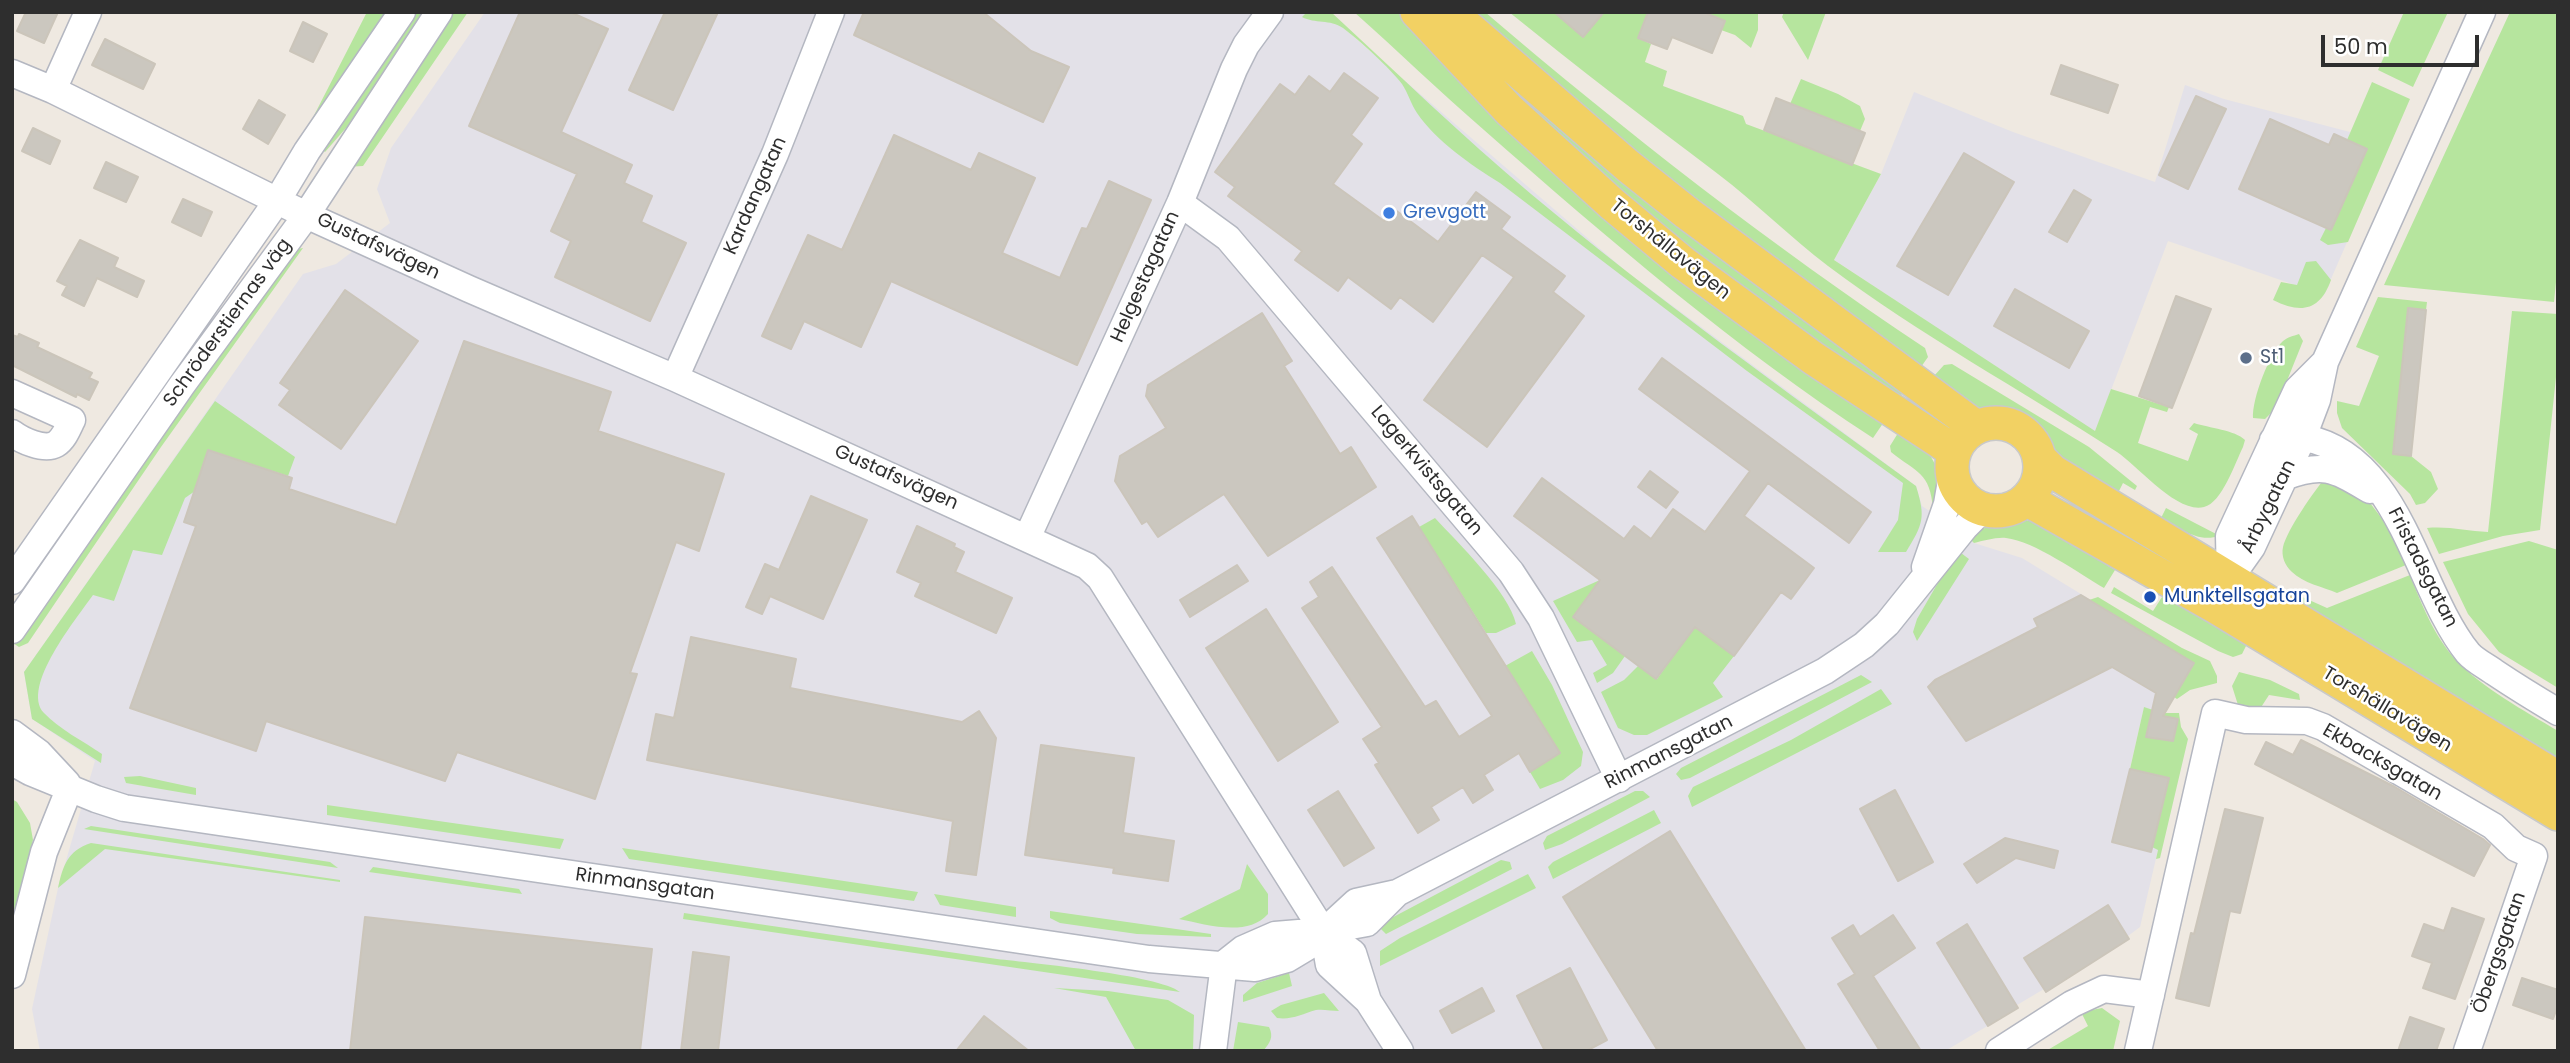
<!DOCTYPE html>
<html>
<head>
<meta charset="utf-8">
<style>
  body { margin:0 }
  #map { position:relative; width:2570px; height:1063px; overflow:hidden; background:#efe9e1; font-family:Poppins,sans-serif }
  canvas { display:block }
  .frame { position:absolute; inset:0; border:14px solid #2e2e2e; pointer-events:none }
  .scale { position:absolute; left:2321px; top:35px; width:158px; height:32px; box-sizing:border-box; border:4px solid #2e2e2e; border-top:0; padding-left:9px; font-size:21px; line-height:24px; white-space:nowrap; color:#2e2e2e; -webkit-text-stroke:5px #fff; paint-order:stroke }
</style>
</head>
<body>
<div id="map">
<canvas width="2570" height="1063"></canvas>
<div class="frame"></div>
<div class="scale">50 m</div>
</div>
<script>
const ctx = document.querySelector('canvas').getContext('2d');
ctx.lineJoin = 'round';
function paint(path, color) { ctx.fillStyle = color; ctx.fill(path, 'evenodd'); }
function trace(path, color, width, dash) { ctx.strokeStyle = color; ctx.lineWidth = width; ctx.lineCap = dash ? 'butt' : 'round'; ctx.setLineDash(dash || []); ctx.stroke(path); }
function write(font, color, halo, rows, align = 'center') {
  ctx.font = font + ' Poppins,sans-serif'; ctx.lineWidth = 5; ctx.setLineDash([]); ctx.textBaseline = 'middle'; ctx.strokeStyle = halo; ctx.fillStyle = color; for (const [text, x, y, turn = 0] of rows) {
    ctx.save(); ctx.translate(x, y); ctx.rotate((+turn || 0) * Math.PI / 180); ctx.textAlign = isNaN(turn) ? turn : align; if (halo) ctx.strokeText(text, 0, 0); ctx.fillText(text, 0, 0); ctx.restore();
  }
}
paint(new Path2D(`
  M485,12h840l302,260 289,214 6,20 45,30 7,7 48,15 172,105 -32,50 -18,-5 -14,60 39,10 -11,72 -18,77 -12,9 1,3 -83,53 -2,-3 -27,16 1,3 -73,43h-1905l-8,-42 26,-121 37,-127 -63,-42 -8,-47 279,-398 33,-10 54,-41 -13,-34 14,-41z
  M2185,85l39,14 126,33 35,23 -61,140 -156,-54 -73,191 -261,-172 47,-86 33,-82 99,40 142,50z`), '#e3e1e8');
paint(new Path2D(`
  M367,12h23l-85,121z
  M414,12h14l-68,100 -35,40 -5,-4z
  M452,12h16l-105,154 -18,1z
  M1307,12h24c66,61 131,124 200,182 124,104 255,197 385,292 10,32 7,38 -10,66h-28l20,-32 5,-37 -156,-112 -247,-188c-29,-18 -64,-42 -83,-70 -6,-9 -9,-20 -15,-29 -12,-16 -43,-44 -59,-56 -13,-9 -28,-4 -41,-11z
  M1354,12h47l487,404 -15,22c-138,-90 -265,-199 -389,-308 -44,-38 -86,-79 -130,-118z
  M1440,12l465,377 -10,16 -160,-118 -195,-160z
  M1466,12h19c139,119 287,234 440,336l3,9 -14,20 -225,-180z
  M1509,12h45l29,25 21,-25h44l-10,26 13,6 -6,18 22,9 -4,15 80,30 3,8 135,50 -47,86 261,171 16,-42 58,18 -2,5 -17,-5 -12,36 50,18 10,-27 -9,-5 5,-6c15,5 41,7 51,17l-2,7c-8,16 -21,56 -39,60 -27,7 -66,-41 -87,-55 -96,-62 -197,-117 -289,-186 -38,-29 -72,-63 -110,-92 -70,-53 -140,-106 -209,-162z
  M1703,12h55v18l-7,18 -16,-13 -14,-5 3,-9z
  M1784,12h42l-18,48 -26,-43z
  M2404,12h44l-35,75 -35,-17z
  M2510,12h48v250l-4,40 -170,-17z
  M1801,79l37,15 22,12 5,13 -5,12 -70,-27z
  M2372,82l38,17 -62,143 -20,3 -8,-5 6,-12 5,1 36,-80 -20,-9z
  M303,248l-142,199 -133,196 -9,4 -6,-4 279,-393z
  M2316,261l15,19c-11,31 -30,34 -58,20l8,-18 16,3 9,-23z
  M2378,297l49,5 -1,8 -18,-2 -15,145 18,3 20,16 7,17 -13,14 -9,2 -6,-11 -68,-66 -5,-15v-12l22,5 20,-50 -23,-9z
  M2512,311l46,3v44l-18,172 -37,6 -64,18 -12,-26c21,-2 40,3 61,4z
  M2299,334l4,7 -27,67 -11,11 -12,-1c-1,-19 16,-64 30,-77 5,-4 10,-5 16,-7z
  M1952,364l137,83 48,39 -2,4 -12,-7 -5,10 -67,-42 -10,-20 -18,-16 -21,-7 -32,-1 -37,-30 11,-12z
  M215,401l80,56 -7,19 -80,-26 -13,41 -10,7 -23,57 -29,-5 -19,51 -21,-6c-16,23 -73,92 -49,118 15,16 39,28 58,41l-1,9 -69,-44 -8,-47z
  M1903,425c26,27 47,45 30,84 -3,-37 -16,-36 -42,-57l-1,-6z
  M2326,477l41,22 19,25 20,41 -69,28c-14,-6 -34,-10 -45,-21 -7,-6 -11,-16 -9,-25 4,-17 31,-56 43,-70z
  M2166,508l54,28c-25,7 -38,-8 -59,-18z
  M1435,518c23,25 74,74 81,106l-20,9h-10l-67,-106z
  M2005,519l30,2 80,49 -11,18c-24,-14 -70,-47 -98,-50 -10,-1 -23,3 -32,5l-7,-7z
  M2529,541l29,9v138l-59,-36 -31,-38 -25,-52z
  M1957,550l12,9 -52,82 -4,-9 4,-13z
  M2410,575c12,30 24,61 46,85 26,28 69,51 102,71v31l-267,-164 1,-3h6l29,13z
  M1600,580l-27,37 52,39 -12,17 -16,10 -4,-10 14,-8 -15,-25 -15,2 -24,-41z
  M2114,587l39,24 9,-14 20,10 31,7 34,30 -5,10 -9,3 -15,-6 -107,-58z
  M2098,597l84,51 28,13 7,15v7l-27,7 -13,9 -3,-2 20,-34 -105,-63z
  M1673,611l61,45 -21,27 10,14 -76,38h-13l-16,-7 -17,-36 23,-12 14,-14 19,13 24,-34z
  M1532,651l20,34 31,67 -2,14 -18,14 -23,9 -10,-17 30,-19 -55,-87z
  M2239,672l31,8 29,14 1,6 -31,-5 -13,20h-9l-9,-10 -6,-19z
  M1861,675l11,7 -182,96 -9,2 -5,-6 5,-6z
  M1881,689l11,15 -200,103 -4,-11 5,-9 98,-47z
  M2144,707l18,6h17l2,14 7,12 -28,119 -4,1 2,-9 -6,-3 16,-69 -38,-9z
  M140,776l56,12v7l-70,-12 -2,-6z
  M1635,791h8l7,6 -88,47 -17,6 -2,-7 4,-7z
  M12,799l5,3 13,21 3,17 -21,91z
  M327,805l237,34 -4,10 -233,-34z
  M1654,810l7,13 -108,56 -5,-12 5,-5z
  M91,826l239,36 8,6 -254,-39z
  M91,843l249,37v2l-235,-33 -47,39c5,-22 9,-37 33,-45z
  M622,848l296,44 -4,9 -285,-42z
  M1501,860l9,2 2,7 -126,65 -6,-6 2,-5z
  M1247,864l21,30v20c-21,24 -63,10 -89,5l61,-30z
  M373,867l146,22 3,5 -153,-22z
  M1528,874l8,14 -156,78v-15l20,-13z
  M934,894l82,13v10l-76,-12z
  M1050,911l161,23v3l-74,-3 -77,-11 -10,-5z
  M684,913c104,15 208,31 313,46 34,4 162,16 183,33l-497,-73z
  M1289,973l3,13 -49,16v-7l14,-12z
  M1054,988l54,3 60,9 26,15 -1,36h-57l-30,-54z
  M1324,993l15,18c-7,0 -16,-2 -23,-1 -14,4 -24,10 -39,8l-6,-7 10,-6z
  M2102,1008l18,13 -7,30h-67l42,-25 -7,-14z
  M1238,1022l31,5c5,10 1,16 -6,24h-30z`), '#b6e59e');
const building = new Path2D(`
  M26,12h32l-14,31 -27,-12z
  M520,12h50l38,17 -47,103 71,33 -8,18 28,13 -11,26 45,21 -36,78 -95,-44 16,-36 -20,-10 26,-57 -108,-48z
  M665,12h53l-45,98 -44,-20z
  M864,12h119l48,39 38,16 -26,55 -189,-87z
  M1554,12h50l-21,25z
  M1648,12h55l22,9 -13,32 -40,-16 -5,12 -29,-11z
  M303,22l24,12 -14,28 -23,-11z
  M105,39l50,25 -12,25 -51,-24z
  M2061,65l57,20 -10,28 -57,-19z
  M1344,73l34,25 -27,37 11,9 -29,40 51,37 10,-12 44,33 38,-50 34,25 -9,12 64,47 -12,16 31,24 -97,131 -63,-47 90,-123 -32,-22 -49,67 -33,-25 -9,12 -43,-32 -10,14 -43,-31 7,-9 -74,-55 7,-9 -20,-15 65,-88 15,11 14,-19 21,16z
  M2196,96l30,13 -38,80 -29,-14z
  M1776,98l89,35 -13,32 -88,-35z
  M259,100l26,15 -17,29 -25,-15z
  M2270,119l59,26 5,-11 33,15 -36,81 -92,-41z
  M33,128l27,13 -10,23 -28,-13z
  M894,135l77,35 8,-17 56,25 -33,75 58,25 22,-50 5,1 22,-48 42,19 -74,165 -186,-84 -30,66 -57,-26 -13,28 -29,-13 46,-101 34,15z
  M1964,153l50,29 -66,113 -51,-29z
  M106,162l32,15 -12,25 -32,-14z
  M2074,190l17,10 -24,42 -18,-10z
  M183,199l29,13 -11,24 -29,-14z
  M80,240l38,18 -4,9 30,14 -7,16 -40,-19 -13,28 -22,-11 5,-9 -10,-5z
  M2015,289l74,42 -20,37 -75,-42z
  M345,290l73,51 -77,108 -62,-44 11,-15 -10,-7z
  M2176,296l35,13 -39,99 -33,-12z
  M2408,308l18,2 -15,146 -18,-2z
  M1262,313l30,48 -8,5 56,88 11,-7 25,40 -108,69 -44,-62 -66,43 -11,-16 -5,3 -27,-43 5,-25 46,-28 -20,-32 2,-11z
  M19,334l20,9 -2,4 55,26 -3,5 9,4 -9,18 -12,-6 -1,3 -64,-32v-30l6,2z
  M464,341l147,51 -13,39 126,43 -25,77 -23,-9 -46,131 7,1 -42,125 -138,-47 -12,29 -179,-60 -10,30 -126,-43 66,-182 -12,-4 24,-72 84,28 -3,11 107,36z
  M1662,358l209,154 -22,31 -81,-60 -24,33 70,52 -23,31 -10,-7 -47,64 -39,-29 -39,52 -83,-62 27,-37 -86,-64 28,-38 82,61 10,-13 17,13 22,-30 32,23 45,-61 -111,-82z
  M1650,471l28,21 -12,16 -28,-21z
  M811,496l56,24 -44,99 -53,-23 -8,18 -16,-7 19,-43 14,6z
  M1412,516l148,237 -30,19 -11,-19 -35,22 9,15 -20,13 -10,-16 -32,20 8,13 -21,13 -43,-68 4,-2 -16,-24 19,-12 -80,-119 17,-11 -9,-15 22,-15 93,140 11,-6 23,36 33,-21 -115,-178z
  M917,526l38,18 -1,3 10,5 -9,20 57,26 -16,35 -81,-37 6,-13 -24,-11z
  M1237,565l11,16 -58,36 -10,-17z
  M2081,595l113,68 -31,53 15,3 -5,22 -27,-4 10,-44 -44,-26 -146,74 -38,-54 7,-7 103,-53 -4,-8z
  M1266,609l72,113 -60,39 -72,-113z
  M691,637l105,22 -6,29 172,34 17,-11 17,27 -20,137 -30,-4 7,-50 -306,-61 9,-46 18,4z
  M2301,740l94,47 88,52 7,6 -16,31 -219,-112 11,-22 27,13z
  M1041,745l93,13 -11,75 51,8 -6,40 -55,-8 1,-5 -89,-13z
  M2130,769l39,9 -18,74 -39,-10z
  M1895,790l38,72 -35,19 -38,-72z
  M1338,791l36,57 -30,18 -36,-56z
  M2225,809l38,9 -23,95 -10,-2 -21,95 -33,-8 15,-65 3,1z
  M1670,831l136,220h-148l-95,-154z
  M2005,838l53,13 -4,17 -38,-10 -39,25 -13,-19z
  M2108,905l21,34 -83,53 -22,-34z
  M2452,908l32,11 -29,80 -32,-11 9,-25 -20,-7 12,-32 20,7z
  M1893,915l22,33 -42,28 48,75h-41l-42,-67 17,-10 -23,-36 21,-13 7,12z
  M365,917l287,32 -12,102h-290z
  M1967,924l51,84 -30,18 -51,-83z
  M693,952l36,5 -11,94h-37z
  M1570,968l37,72 -21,11h-41l-28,-55z
  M2522,978l36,12v15l-5,14 -40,-14z
  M1482,988l12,23 -42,22 -12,-22z
  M984,1016l45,35h-73z
  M2410,1017l34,12 -8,22h-38z`);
paint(building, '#cbc7bf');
trace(building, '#cbc5ba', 2);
const minor = new Path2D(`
  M12,73l41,17 253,125 163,74 206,89 412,188 13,12 223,353 30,22 15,48 32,50
  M53,90l35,-78
  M1180,203l48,35 283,334 30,46 78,161
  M675,378l100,-224 56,-142
  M12,393l60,27c-4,8 -8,19 -16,24 -12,7 -35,-4 -44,-11
  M2273,440c10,-1 23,-4 32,-2 96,18 111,151 163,215 7,8 18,13 26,19 21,14 42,27 64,40
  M2284,477c40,-15 50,-8 86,13
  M1027,538l153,-335 54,-134 12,-24 24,-33
  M1925,567l22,-63 5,-29
  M2230,578l22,-31 51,-110 14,-37 8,-38 157,-350
  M2230,578l-1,-42 68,-146 28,-28
  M12,581l265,-380 30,-50 95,-139
  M12,630l170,-245 121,-165 136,-208
  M12,733l27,20 28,30
  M12,762l18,10 66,27 28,9 1025,151 106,9 32,-9 20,-12 49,-45 41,-9 428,-222 39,-26 23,-21 78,-97 11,-11 11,-6
  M1323,931l6,34 39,36
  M1224,964l19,-15 32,-14 48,-4 44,-8 30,-30
  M12,975l32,-123 26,-65
  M1213,1051l11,-87
  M1999,1051l73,-47 32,-15 47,6
  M2138,1051l77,-338 31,7 61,1 16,6 170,99 23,22 18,8 -67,195`);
const major = new Path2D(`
  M1417,12l92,98 103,94 71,59 130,95 141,93
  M1450,12l178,154 59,47 289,214
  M1952 467a44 44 0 1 1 88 0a44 44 0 1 1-88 0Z
  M2039,458l13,13 506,307
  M2026,499l190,108 342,207`);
trace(minor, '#b4b7c1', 29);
trace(major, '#c9c9c9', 36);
trace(minor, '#fff', 26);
trace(major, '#f2d163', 33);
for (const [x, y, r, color] of [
  [1389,213,7,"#3f7fe0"],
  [2246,358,7,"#5c6f8a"],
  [2150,597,7,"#1a4fb4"]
]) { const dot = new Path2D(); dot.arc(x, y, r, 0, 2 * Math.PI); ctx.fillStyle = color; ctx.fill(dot); trace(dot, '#fff', 2.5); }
write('19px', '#2e2e2e', '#fff', [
  ["Kardangatan",756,196,-66],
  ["Gustafsvägen",378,247,25],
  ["Torshällavägen",1670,250,39],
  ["Helgestagatan",1146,277,-66],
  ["Schröderstiernas väg",228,323,-54],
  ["Lagerkvistsgatan",1426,471,50],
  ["Gustafsvägen",896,478,24],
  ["Årbygatan",2269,507,-64],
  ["Fristadsgatan",2422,568,63],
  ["Torshällavägen",2387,710,31],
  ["Rinmansgatan",1669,753,-27],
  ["Ekbacksgatan",2382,763,30],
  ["Rinmansgatan",645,885,8],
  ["Öbergsgatan",2500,953,-71]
]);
write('19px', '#366cbe', '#fff', [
  ["Grevgott",1403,213]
], 'left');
write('19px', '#4e5e75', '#fff', [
  ["St1",2260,358]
], 'left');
write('19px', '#164399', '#fff', [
  ["Munktellsgatan",2164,597]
], 'left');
</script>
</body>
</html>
